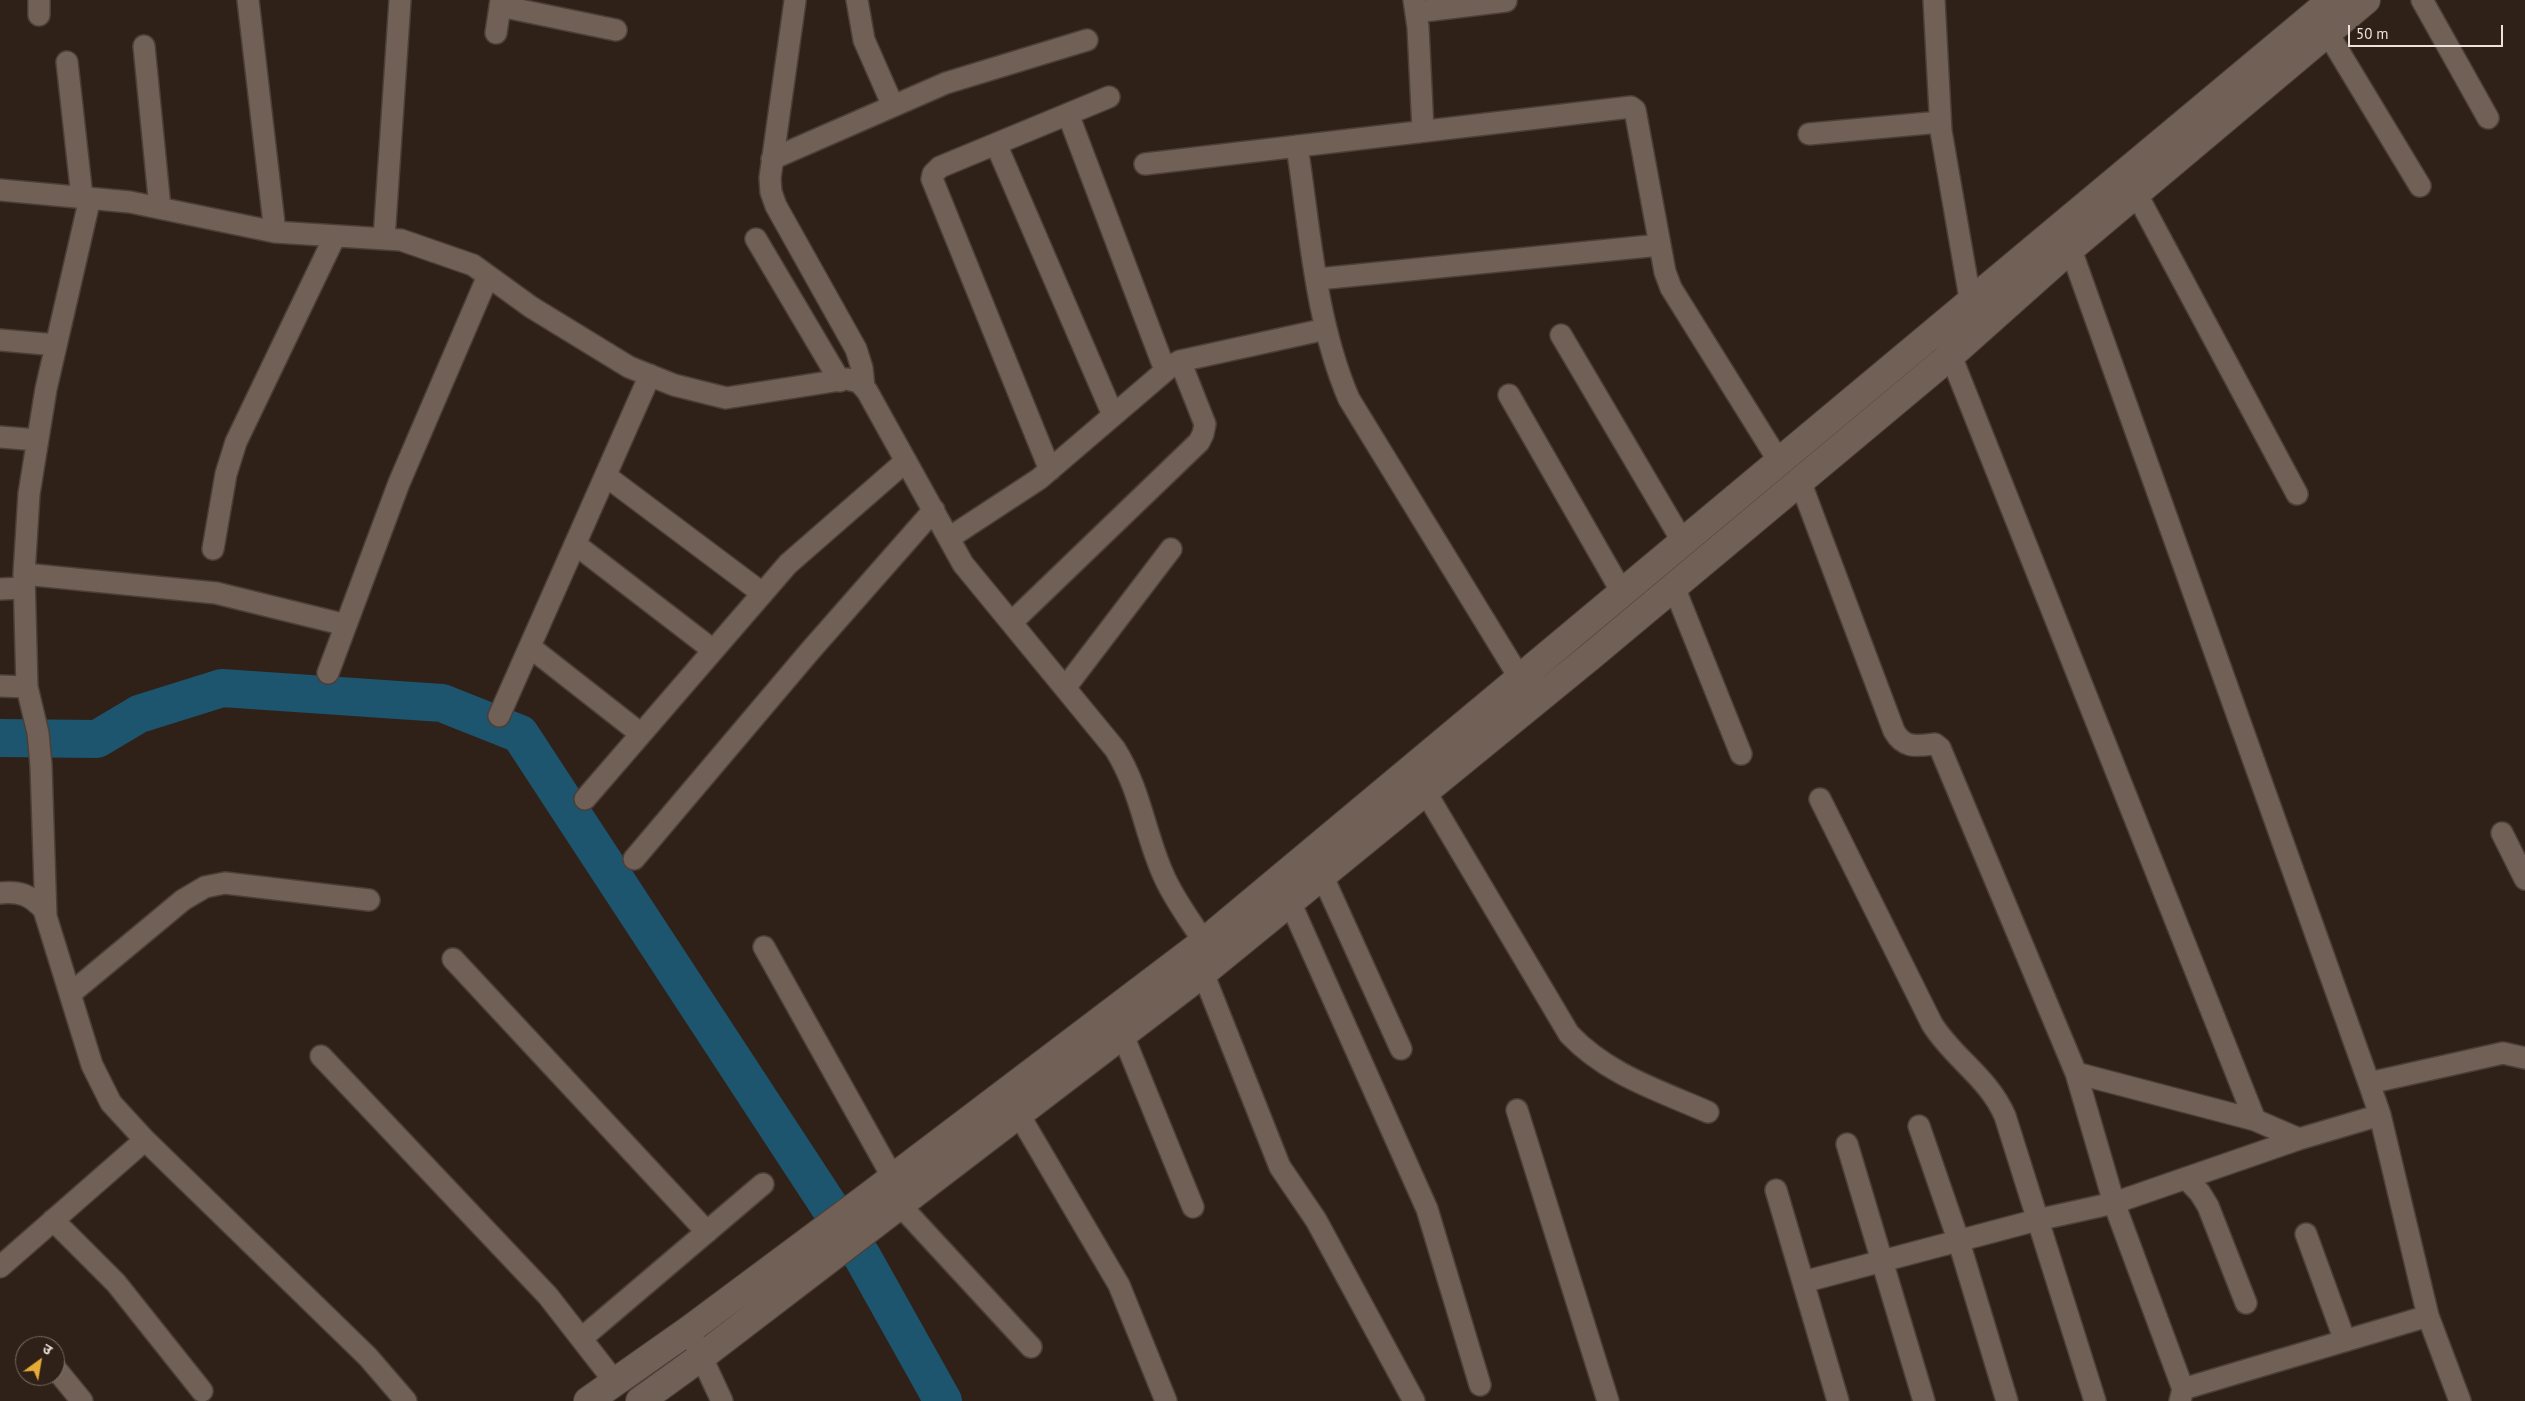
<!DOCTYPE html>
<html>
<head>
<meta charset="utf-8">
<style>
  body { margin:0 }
  #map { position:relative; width:2525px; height:1401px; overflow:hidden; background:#302118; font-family:"PT Sans","Noto Sans Devanagari",sans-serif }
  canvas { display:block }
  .north { position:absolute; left:15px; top:1336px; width:50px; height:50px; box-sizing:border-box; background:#302118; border:1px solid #7b6e66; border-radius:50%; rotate:32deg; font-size:14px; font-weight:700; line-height:20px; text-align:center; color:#ece2db }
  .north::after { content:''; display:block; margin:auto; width:18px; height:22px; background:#e7ac36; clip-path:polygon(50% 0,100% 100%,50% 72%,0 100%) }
  .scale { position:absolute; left:2348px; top:25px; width:155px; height:22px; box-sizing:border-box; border:2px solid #ece2db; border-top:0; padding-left:6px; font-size:15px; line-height:18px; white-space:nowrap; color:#ece2db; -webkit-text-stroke:4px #302118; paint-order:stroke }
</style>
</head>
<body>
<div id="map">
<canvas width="2525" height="1401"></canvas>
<div class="north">उ</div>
<div class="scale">50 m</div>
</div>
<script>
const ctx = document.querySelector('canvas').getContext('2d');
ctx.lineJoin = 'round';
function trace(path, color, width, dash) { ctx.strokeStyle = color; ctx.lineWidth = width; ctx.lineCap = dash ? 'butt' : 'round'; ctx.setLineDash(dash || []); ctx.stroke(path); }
trace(new Path2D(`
  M0,738l97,1 42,-25 83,-26 220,15 78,31 343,524 80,143`), '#1d546e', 38);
const street = new Path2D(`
  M39,0v15
  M248,0l27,232 126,8 72,25 58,42 98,60 45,18 52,13 121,-19 12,3 8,9 96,173 152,185c26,42 29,82 48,125 10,24 27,46 41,68
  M857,0l7,40 29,66
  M1414,0l4,27 5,103
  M1934,0l7,131 30,173
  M2422,0l66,118
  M795,1l-25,177 1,14 5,14 80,143 6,19 2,19
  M500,6l116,24
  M1416,12l90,-11
  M2327,32l93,154
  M496,33l5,-33
  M144,46l16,162
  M67,62l15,135
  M1068,114l97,256
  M1809,134l131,-12
  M996,144l117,271
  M1297,146c13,84 18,174 52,253l172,281
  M772,159l174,-76 141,-43
  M1145,164l486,-57 4,3 30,162 6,16 109,175
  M0,190l130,12 145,30
  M2136,193l161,301
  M2066,236l303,847 11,32 48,201 32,85
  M384,239l16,-239
  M756,239l84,142
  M1318,279l342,-34
  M1561,335l123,209
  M0,340l56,5
  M1945,341l310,779
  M1509,395l114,199
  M0,437l37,3
  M1050,470l-118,-291 1,-5 7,-7 169,-70
  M606,476l156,117
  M1800,481l94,250c10,18 23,15 41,13l5,4 136,325 38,130 69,186 -3,12
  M949,538l90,-59 132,-113 9,-5 146,-32
  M575,544l138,106
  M213,549l13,-75 10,-32 99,-206
  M24,574l192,19 130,32
  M1674,587l67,167
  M0,589l24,-1
  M1012,622l187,-180 4,-8 2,-10 -25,-63
  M530,647l111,87
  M328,673l71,-190 89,-207
  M0,686l27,1
  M1065,688l106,-139
  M499,716l151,-341
  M1425,791l144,243c39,41 89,56 139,78
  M585,799l203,-235 118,-103
  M1820,799l112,225c22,35 56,53 73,92l90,285
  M2502,833l23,46
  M634,859l176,-208 124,-141
  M1322,875l79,174
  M0,893c20,-2 31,2 44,17l48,155 19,38 34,37 223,217 38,44
  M1290,902l137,307 53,176
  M46,917l-5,-152 -3,-32 -11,-46 -3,-113 5,-80 17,-105 44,-191
  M764,947l129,231
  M453,959l254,273
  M1203,973l77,194 36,53 98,181
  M70,994l113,-94 22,-13 20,-4 144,17
  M1122,1033l71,174
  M321,1056l227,240 67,86
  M2076,1073l179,47 44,19
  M2369,1083l134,-30 22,5
  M1517,1110l91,291
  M1018,1113l101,172 47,116
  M1919,1126l40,116 48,159
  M1847,1144l77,257
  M2186,1178l14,15 8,13 38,97
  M1776,1190l62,211
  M899,1204l132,143
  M53,1220l63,63 86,108
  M2306,1234l39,107
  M0,1267l145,-127
  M1803,1282l234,-62 77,-17 185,-64 81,-24
  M689,1330l33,71
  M582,1338l181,-154
  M55,1368l27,33
  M2183,1389l245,-73`);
const secondary = new Path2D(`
  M588,1401l101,-71 176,-131 339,-257 1128,-942
  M640,1401l61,-44 502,-384 388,-317 360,-301 120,-107 295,-248`);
trace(street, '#4b3f38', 24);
trace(secondary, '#4b3f38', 30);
trace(street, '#716055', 21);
trace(secondary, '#716055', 28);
</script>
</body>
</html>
